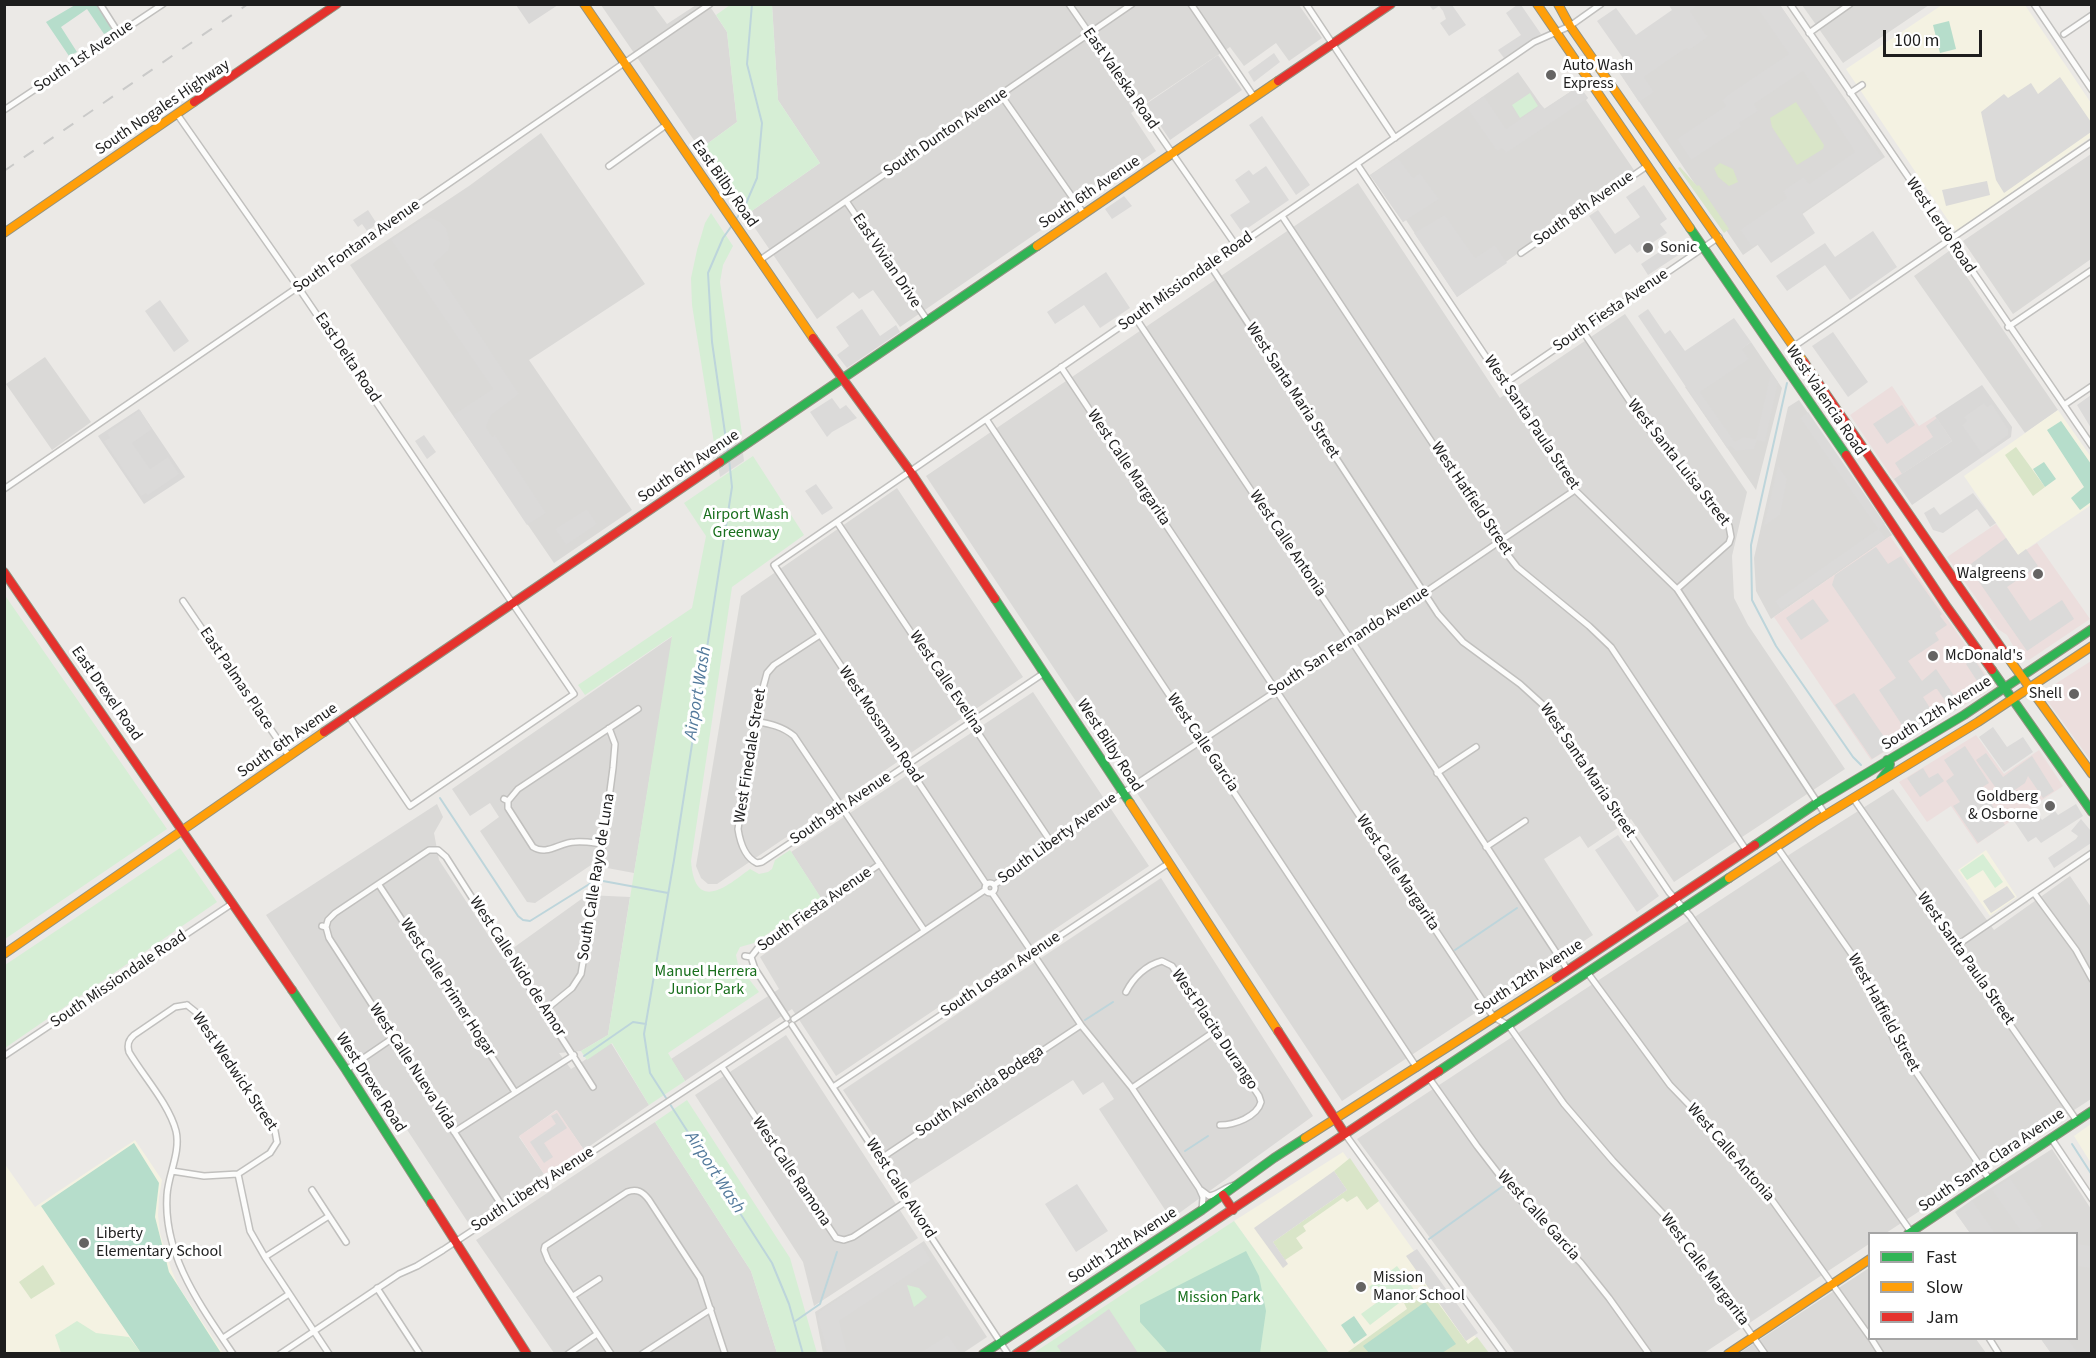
<!DOCTYPE html>
<html>
<head>
<meta charset="utf-8">
<style>
  body { margin:0 }
  #map { position:relative; width:2096px; height:1358px; overflow:hidden; background:#ebe9e6; font-family:"Source Sans 3",sans-serif }
  canvas { display:block }
  .frame { position:absolute; inset:0; border:6px solid #1d1d1d; pointer-events:none }
  .legend { position:absolute; left:1868px; top:1232px; width:210px; height:108px; box-sizing:border-box; background:#fff; border:2px solid #a5a5a5; margin:0; padding:8px 10px; list-style:none; font-size:18px; color:#1d1d1d }
  .legend li { display:flex; align-items:center; gap:12px; height:30px }
  .legend b { width:30px; border:2px solid #a5a5a5 }
  .scale { position:absolute; left:1883px; top:30px; width:99px; height:27px; box-sizing:border-box; border:3px solid #1d1d1d; border-top:0; padding-left:8px; font-size:18px; line-height:21px; white-space:nowrap; color:#1d1d1d; -webkit-text-stroke:4px #fff; paint-order:stroke }
</style>
</head>
<body>
<div id="map">
<canvas width="2096" height="1358"></canvas>
<div class="frame"></div>
<ul class="legend">
<li><b style="height:8px;background:#30b455"></b>Fast</li>
<li><b style="height:8px;background:#ff9f0a"></b>Slow</li>
<li><b style="height:8px;background:#e5322d"></b>Jam</li>
</ul>
<div class="scale">100 m</div>
</div>
<script>
const ctx = document.querySelector('canvas').getContext('2d');
ctx.lineJoin = 'round';
function paint(path, color) { ctx.fillStyle = color; ctx.fill(path, 'evenodd'); }
function trace(path, color, width, dash) { ctx.strokeStyle = color; ctx.lineWidth = width; ctx.lineCap = dash ? 'butt' : 'round'; ctx.setLineDash(dash || []); ctx.stroke(path); }
function write(font, color, halo, rows, align = 'center') {
  ctx.font = font + ' "Source Sans 3",sans-serif'; ctx.lineWidth = 6; ctx.setLineDash([]); ctx.textBaseline = 'middle'; ctx.strokeStyle = halo; ctx.fillStyle = color; for (const [text, x, y, turn = 0] of rows) {
    ctx.save(); ctx.translate(x, y); ctx.rotate((+turn || 0) * Math.PI / 180); ctx.textAlign = isNaN(turn) ? turn : align; if (halo) ctx.strokeText(text, 0, 0); ctx.fillText(text, 0, 0); ctx.restore();
  }
}
paint(new Path2D(`
  M601,5h52l14,19 29,-19h13l18,27 10,90 -37,27z
  M772,5h527l23,33 -33,23 -13,-18 -32,23 -14,-19 -99,66 25,38 -256,176 -27,-37 -14,9 -6,-7 -36,27 -71,-104 74,-52 -42,-63z
  M1669,5h111l105,152 -142,98 -124,-183 65,-45z
  M1802,5h127l-86,58z
  M1518,72l26,37 35,-23 9,12 -2,2 48,70 -177,127 -51,-77 -3,2 -33,-47z
  M541,133l104,151 -116,76 103,150 -78,53 -204,-298 119,-79z
  M2091,154v105l-78,55 -50,-73z
  M1358,183l142,215 125,-84 122,178 -15,64 2,42 14,27 97,144 -171,113 -43,-63 -43,29 -8,-12 -36,23 49,76 -251,166 -416,-625z
  M1949,251l109,159 -33,23 -111,-157z
  M1751,342l31,46 -26,102 -71,-103z
  M45,357l46,65 -39,28 -46,-66z
  M1799,400l93,135 -121,84 -15,-28 -2,-33 34,-151z
  M897,488l126,189 -306,207h-9l-7,-6 -5,-12 45,-270z
  M673,636l-39,237 -43,-8 -56,38 -8,-1 -47,-71 19,-14 -9,-14 -20,13 -18,-27z
  M1033,692l116,174 -313,210 -44,-67 -107,72 -14,-22 108,-70 -19,-32 68,-48 -37,-57z
  M1893,789l101,141 76,-54 21,31v192l-205,134 -16,1 -1,10 -165,109h-189l-158,-214 438,-288z
  M437,804l6,13 -9,16 5,27 63,96 85,-61 43,2 -22,138 -27,16 -22,2 12,16 40,-26 38,62 -65,45 -28,-40 -37,27 25,37 -75,50 -203,-309z
  M1161,878l152,238 -142,103 -72,-110 15,-10 -11,-17 -20,13 -10,-15 -166,106 -64,-96z
  M786,1035l132,203 -104,68 -11,-44 -108,-167z
  M655,1122l96,149 26,82h-223l-78,-113z
  M2052,1149l39,60v144h-40l-10,-14 35,-1v-104l-106,-1 -14,-20 16,-13z
  M924,1241l63,96 -24,16h-140l-8,-41z
  M1869,1268l1,70 106,1 10,14 -248,1z`), '#dad9d7');
paint(new Path2D(`
  M1892,386l27,40 16,-10 17,24 -58,40 -44,-65z
  M1996,524l22,31 19,-12 53,76 -61,41 -9,-2 -13,-23 -9,-6 -51,-72z
  M1890,536l99,143 -3,13 -115,68 -97,-143z
  M2091,661v100l-45,-62 3,-11z
  M1976,735l28,39 35,-24 24,36 -86,58 -26,-38 -24,16 -28,-40z
  M557,1110l27,40 -40,24 -25,-38z`), '#ecdedd');
paint(new Path2D(`
  M1942,5h83l66,98v34l-135,95 -110,-163z
  M2058,410l33,47v48l-73,50 -54,-79z
  M1986,850l31,47 -27,19 -32,-46z
  M2091,1124v39l-17,-27z
  M135,1140l27,40 -3,17 -1,18 2,18 11,36 8,18 44,66h-218l-1,-190 31,44z
  M1343,1152l144,201h-158l-95,-132z`), '#f4f2e2');
paint(new Path2D(`
  M516,5h42l-29,19z
  M1218,55l24,35 -72,50 -24,-36z
  M1982,385l30,42 -1,10 -99,68 -18,-26 58,-38 -17,-25z
  M139,409l46,68 -41,27 -46,-68z`), '#d9d8d7');
paint(new Path2D(`
  M1796,102l28,43 -1,4 -26,16 -25,-38 -2,-9z
  M1720,163l13,6 5,13 -9,4 -11,-9 -4,-9z
  M1680,167l17,19 2,-1 30,44 -5,4 -46,-65z
  M2016,447l29,40 -12,9 -28,-41z
  M1350,1158l29,43 -12,9 -10,-14 -10,6 -4,-4 -40,28 3,5 -10,7 7,10 -18,12 -12,-18 74,-52 -13,-19z
  M43,1265l12,19 -24,15 -12,-17z
  M1425,1285l43,59 9,-7 12,16 -144,1 62,-45 -4,-8z`), '#d9e5c8');
paint(new Path2D(`
  M730,5h42l6,95 42,63 -74,52 -46,-66 37,-27 -10,-90 -11,-17z
  M1530,93l8,13 -18,12 -8,-13z
  M711,213l22,33 -10,19 -3,17 22,152 -27,15 -23,-144 -1,-27 6,-28 8,-27z
  M753,456l51,79 -72,52 -41,274c4,52 35,26 59,8l9,5 9,-2 4,-3 3,-9 15,-10 31,48 -67,45 -14,4 -4,8 2,10 21,27 -91,61 17,28 -36,24 -37,-62 -25,17 -6,-9 27,-16 64,-399 -87,59 -7,-10 114,-77 14,-72 -22,-33z
  M4,594l163,235 -162,110h-1z
  M180,848l37,54 -212,146v-83z
  M1983,854l20,28 -8,6 -12,-18 -16,10 -7,-10z
  M687,1100l103,158 27,95h-40l-26,-82 -96,-149z
  M1234,1221l95,132 -297,1z
  M1397,1266l18,25 -45,34 -9,-11 18,-13 -10,-14z
  M907,1285l12,3 8,9 -13,10z
  M77,1321l19,12 33,4 12,16h-80l-6,-18z`), '#d6eed5');
paint(new Path2D(`
  M75,5h21l17,24 -9,5 -17,-25 -26,18 16,25 -8,4 -23,-34z
  M1949,21l7,28 -16,4 -7,-28z
  M2061,421l30,43v38l-11,8 -9,-12 13,-11 -37,-57z
  M2044,462l12,17 -11,8 -12,-18z
  M134,1143l25,40 -4,34 14,55 52,81h-80l-100,-147z
  M1246,1251l13,25 7,35 -6,42h-92l-28,-31v-17z
  M1425,1302l31,42 -14,9h-73l-6,-7z
  M1354,1316l13,19 -13,9 -13,-19z`), '#b6ddcb');
paint(new Path2D(`
  M1429,5h23l14,20 -17,11 -9,-13 6,-4 -3,-8 -4,-5 -6,4z
  M1517,5h4l20,29 -37,24 -6,-8 23,-15 -15,-22z
  M1669,5h29l-8,6 16,24 3,1 -20,14 -3,-2 -42,29 10,15 -15,10 -20,-30 9,-7 -31,-44 19,-13 20,27 36,-25z
  M1755,5h25l102,153 -80,55 13,20 -44,30 -14,-19 -5,3 -12,-17 47,-32 -4,-7 19,-13 2,-1 5,7 46,-32 -52,-81 -49,33 4,7 -19,12 2,4 -50,33 -14,-21 49,-33 -4,-6 6,-5 61,-41z
  M1274,53l6,9 -26,20 -6,-10z
  M2060,77l31,45v10l-87,61 -8,-13 -15,-68 23,-18 4,4 23,-15 7,11z
  M1579,86l9,12 -82,55 -4,-5 -5,3 -30,-43 17,-12 22,33 35,-24 4,4z
  M1262,116l48,69 -14,10 -47,-70z
  M1398,158l15,20 7,-5 19,26 -36,23 -33,-47z
  M1266,166l23,34 -47,32 -12,-17 20,-13 -15,-22 14,-10 4,5z
  M1987,181l3,14 -44,11 -4,-16z
  M1644,185l23,34 -7,5 7,9 -30,20 -7,-9 -15,10 -26,-38 9,-6 17,24 25,-17 -14,-20z
  M1124,196l8,10 -20,13 -7,-10z
  M368,210l9,14 -10,7 -5,-7 -4,3 -5,-7z
  M1445,215l30,43 20,-13 12,18 -50,34 -43,-64z
  M431,218l9,4 6,6 4,15 -2,8 -15,13 86,130 -28,21 -5,12 6,10 3,-2 51,78 -19,12 -74,-110 40,-26 -102,-149 30,-20z
  M1873,231l24,36 -47,33 -25,-35 -38,26 -11,-15 49,-33 10,14z
  M1673,243l7,11 -32,21 -7,-11z
  M1106,272l24,36 -30,20 -16,-23 -29,19 -8,-12z
  M160,300l29,41 -15,11 -29,-41z
  M862,309l18,27 16,-11 4,7 -53,36 -10,-13 12,-9 -13,-19z
  M1648,309l17,25 5,-4 15,21 49,-33 17,24 -9,7 7,10 -49,33 35,50 8,-5 13,2 15,-67 7,10 -13,60 -8,-2 -3,9 -19,2 -4,-5 -4,2 -89,-132z
  M1833,332l35,50 -20,15 -36,-51z
  M2091,395v33l-14,-23z
  M832,398l8,11 6,-4 11,13 -25,14 -5,5 -17,-25z
  M1984,403l3,4 5,-3 16,25v6l-26,19 -20,-29 5,-4 -3,-4z
  M1902,405l13,20 -28,19 -14,-20z
  M140,410l12,19 -20,14 18,26 18,-12 11,17 -31,21 -2,-2 -5,3 -37,-55 6,-3 -3,-5z
  M1808,412l77,112 -6,5 7,9 -105,72 -6,-9 103,-72 -78,-111z
  M1937,418l15,23 -50,33 -7,-11 38,-26 -7,-11z
  M424,435l12,17 -9,7 -12,-18z
  M1778,465l9,14 -7,36 -16,11z
  M816,484l17,24 -11,7 -17,-24z
  M1973,493l23,30 -6,4 -13,-18 -34,24 -10,-3 -9,-17 10,-6 6,8z
  M587,509l10,15 -31,21 -11,-16z
  M2006,538l12,17 8,-6 12,17 -31,21 23,34 32,-21 12,19 -47,32 -59,-85z
  M1876,547l12,17 13,-8 41,58 -2,2 7,9 -12,8 4,7 -31,21 14,20 14,-12 25,37 -8,6 -16,-23h-2l-12,8 14,22 -27,18 -31,-47 17,-12 -64,-93 3,-10z
  M1813,599l16,22 -28,19 -15,-22z
  M1974,659l15,23 -8,5 -15,-23z
  M1854,693l37,54 -19,12 -37,-54z
  M1993,727l14,20 16,-10 10,15 -29,20 -25,-35z
  M1965,746l24,37 -8,5 24,37 -27,18 -25,-37 7,-4 -14,-21 8,-6 -10,-15z
  M1986,753l17,24 29,-21 22,35 -11,7 -15,-22 -3,7 -22,15 -27,-38z
  M1923,768l6,10 9,-5 6,8 -24,16 -13,-19z
  M2076,804l7,12 -42,27 -5,-6 -8,5 -14,-21 20,-13 8,12 13,-9 3,4z
  M2081,819l10,12v12l-37,25 -6,-10 28,-19 2,-3 -7,-5z
  M1618,835l41,61 -22,16 -42,-62z
  M2007,886l8,11 -24,16 -8,-12z
  M557,1113l10,15 -23,15 9,14 -9,6 -14,-21 26,-18 -5,-8z
  M1334,1171l13,19 -74,52 15,22 -5,4 -29,-40z
  M2010,1178l33,48 -12,7h-9l-30,-43z
  M1077,1184l31,47 -32,21 -31,-48z
  M1972,1200l23,33h-25l-15,-21z
  M921,1244l10,16 -92,61 8,32h-19l-10,-34 2,-8z
  M2076,1244l15,2v22l-14,-2z
  M1417,1249l61,84 -12,8 -60,-85z
  M1109,1309l29,44h-76l-5,-7z
  M948,1335l12,18h-40z
  M2041,1339h27l10,14h-27z`), '#dbdad9');
paint(new Path2D(`
  M741,437l3,24 -24,16 -4,-24z`), '#dcdbda');
trace(new Path2D(`
  M736,219l8,-11 13,-30 5,-55 -15,-59 5,-60
  M1787,383l-36,162 1,55 24,46 77,111 8,8
  M728,454l-16,-112 -4,-69 15,-35 10,-14
  M729,459l3,28 -58,373 -30,174 6,39 122,190 17,41 14,50
  M440,798l78,118 5,4 7,1 61,-38
  M603,881l65,12
  M1455,950l62,-42
  M1085,1020l28,-18
  M584,1056l49,-34 13,2
  M2072,1144l20,31
  M1185,1151l23,-15
  M1429,1239l74,-53
  M794,1322l26,-18 17,-52`), '#bdd5db', 2);
const street = new Path2D(`
  M100,4l19,30
  M1069,4l168,243
  M1191,4l63,93
  M1306,4l89,134
  M1790,4l302,442
  M2034,4l58,86
  M1809,33l41,-29
  M2064,34l28,-19
  M1850,93l12,-8
  M1001,95l83,119
  M4,110l159,-106
  M177,114l121,173 276,407 -164,112 -61,-90
  M1357,164l218,326 102,99 148,225
  M609,166l57,-41
  M846,201l81,119
  M1282,216l216,326 19,25 72,59 22,21 135,203
  M1521,253l126,-87
  M760,260l372,-256
  M1210,265l228,349 25,28 57,42 22,20 127,188 21,24 221,316
  M1135,317l216,323 216,329
  M2008,327l84,-57
  M1582,330l65,97 82,99 2,11 -2,6 -52,46
  M1793,347l299,-205
  M1061,367l429,645 4,5 15,9 55,78 49,57 53,56 33,42 66,95
  M1504,384l215,-147
  M2064,405l28,-19
  M986,419l431,649
  M4,489l706,-485
  M837,522l216,323
  M183,601l106,155
  M820,635l-46,30 -7,8 -13,48 -16,108c2,13 6,28 19,34l5,-1 282,-189
  M754,721c16,3 28,5 40,15l130,194
  M1437,773l39,-26
  M1853,798l224,323
  M504,799l4,2v7l25,39c14,9 27,-5 42,-5 9,-1 19,1 28,2
  M508,801l10,-12 120,-80
  M1486,847l39,-26
  M1777,847l76,109 17,29 24,55 95,139
  M985 888a5 5 0 1 1 10 0a5 5 0 1 1-10 0Z
  M986,884l-212,-319 760,-523 36,-16 31,-22
  M379,885l136,207
  M994,885l59,-40 56,-43 315,-209 151,-103
  M992,893l89,132 51,63 67,100 4,9 -1,13
  M2034,893l42,57 16,29
  M322,926l4,1 3,11 175,271
  M326,927l2,-7 7,-7 94,-63h9l8,7 147,230
  M1956,946l136,-93
  M745,956l6,1 4,12 32,49
  M751,957l7,-9 122,-84
  M1587,972l83,113 61,63 31,38 108,151
  M1126,992c7,-14 20,-27 36,-31l10,5 87,130 2,6c-4,15 -27,23 -41,23
  M187,1005l-12,2 -41,28c-6,5 -7,10 -5,17 14,24 40,52 47,79 5,21 -8,44 -9,64 -4,61 34,111 66,159
  M187,1005l10,8 78,118 2,11
  M545,1010l27,-22 9,-14 22,-130 10,-76 2,-24 -6,-16
  M794,1019l191,-129
  M792,1025l216,329
  M4,1056l229,-153
  M722,1067l114,171 8,2 9,-3 54,-36
  M346,1070l47,-32
  M1429,1078l48,68 34,44 70,73 28,35 40,56
  M833,1087l336,-224
  M1132,1088l83,-57
  M454,1132l120,-77
  M1345,1134l159,220
  M2051,1138l41,61
  M880,1159l201,-134
  M172,1171l32,5 34,-2 32,-21 7,-11
  M238,1174l12,57 15,26 64,97
  M312,1190l34,52
  M1201,1190l8,6c9,-1 16,-9 26,-11
  M265,1257l64,-41
  M377,1288l43,66
  M573,1296l26,-17
  M223,1338l66,-44
  M1871,1338l10,16
  M1989,1338l10,16
  M280,1354l119,-80 18,-8 26,-16 343,-226
  M568,1354l29,-20
  M611,1354l-63,-94 -4,-10 1,-4 82,-54c10,-4 16,0 22,8l51,78 25,76
  M642,1354l69,-45`);
const fast = new Path2D(`
  M1690,228l156,227
  M720,462l317,-216
  M995,599l135,204
  M1992,670l100,142
  M1881,779l8,-10 1,-5 -3,-4
  M1755,845l62,-42 147,-88 128,-86
  M292,990l54,80 85,133
  M1439,1071l290,-193
  M1908,1234l184,-123
  M983,1354l219,-144 72,-52 31,-20`);
const slow = new Path2D(`
  M584,4l229,334
  M1537,4l153,224
  M1558,4l12,22 234,336
  M4,233l190,-131
  M1037,246l241,-165
  M2009,659l83,115
  M1130,803l148,228
  M1729,878l85,-56 164,-100 114,-76
  M4,954l320,-222
  M1305,1138l251,-160
  M1728,1354l142,-95`);
const jam = new Path2D(`
  M1278,81l113,-77
  M194,102l143,-98
  M813,338l97,133 85,128
  M1804,362l205,297
  M1846,455l101,152 45,63
  M4,572l288,418
  M324,732l396,-270
  M1556,978l199,-133
  M1278,1031l67,103
  M1223,1195l10,15
  M431,1203l96,151
  M1016,1354l423,-283`);
trace(street, '#c1c0be', 8);
trace(fast, '#929280', 10);
trace(slow, '#929280', 10);
trace(jam, '#929280', 10);
trace(street, '#fcfcfb', 5);
trace(fast, '#30b455', 8);
trace(slow, '#ff9f0a', 8);
trace(jam, '#e5322d', 8);
trace(new Path2D(`
  M4,171l244,-167`), '#cacac9', 2, [12, 12]);
for (const [x, y, r, color] of [
  [1551,75,6,"#656463"],
  [1648,248,6,"#656463"],
  [2038,574,6,"#656463"],
  [1933,656,6,"#656463"],
  [2074,694,6,"#656463"],
  [2050,806,6,"#656463"],
  [84,1243,6,"#656463"],
  [1361,1287,6,"#656463"]
]) { const dot = new Path2D(); dot.arc(x, y, r, 0, 2 * Math.PI); ctx.fillStyle = color; ctx.fill(dot); trace(dot, '#fff', 2); }
write('16px', '#1d1d1d', '#fff', [
  ["South 1st Avenue",84,57,-34],
  ["East Valeska Road",1120,79,55],
  ["South Nogales Highway",163,108,-34],
  ["South Dunton Avenue",946,133,-34],
  ["East Bilby Road",724,184,55],
  ["South 6th Avenue",1090,193,-34],
  ["South 8th Avenue",1584,209,-35],
  ["West Lerdo Road",1940,226,56],
  ["South Fontana Avenue",357,247,-35],
  ["East Vivian Drive",886,261,56],
  ["South Missiondale Road",1186,282,-35],
  ["South Fiesta Avenue",1611,311,-34],
  ["East Delta Road",347,358,56],
  ["West Santa Maria Street",1292,391,57],
  ["West Valencia Road",1825,401,56],
  ["West Santa Paula Street",1531,423,56],
  ["West Santa Luisa Street",1678,463,52],
  ["South 6th Avenue",689,467,-34],
  ["West Calle Margarita",1128,468,56],
  ["West Hatfield Street",1471,499,56],
  ["West Calle Antonia",1287,544,56],
  ["South San Fernando Avenue",1349,642,-33],
  ["East Palmas Place",236,679,56],
  ["West Calle Evelina",946,683,56],
  ["East Drexel Road",106,694,55],
  ["South 12th Avenue",1937,714,-32],
  ["West Mossman Road",880,725,56],
  ["South 6th Avenue",288,741,-35],
  ["West Calle Garcia",1202,743,56],
  ["West Bilby Road",1109,746,57],
  ["West Finedale Street",751,756,-81],
  ["West Santa Maria Street",1587,771,56],
  ["South 9th Avenue",841,809,-34],
  ["South Liberty Avenue",1058,839,-36],
  ["West Calle Margarita",1397,873,56],
  ["South Calle Rayo de Luna",597,877,-81],
  ["South Fiesta Avenue",815,910,-35],
  ["West Santa Paula Street",1965,959,55],
  ["West Calle Nido de Amor",517,967,57],
  ["South Lostan Avenue",1001,975,-34],
  ["South 12th Avenue",1529,978,-33],
  ["South Missiondale Road",119,980,-34],
  ["West Calle Primer Hogar",447,988,57],
  ["West Hatfield Street",1883,1013,61],
  ["West Placita Durango",1214,1030,56],
  ["West Calle Nueva Vida",412,1067,57],
  ["West Wedwick Street",234,1072,56],
  ["West Drexel Road",370,1083,57],
  ["South Avenida Bodega",980,1092,-34],
  ["West Calle Antonia",1730,1153,49],
  ["South Santa Clara Avenue",1992,1161,-34],
  ["West Calle Ramona",791,1172,56],
  ["West Calle Alvord",900,1189,57],
  ["South Liberty Avenue",533,1190,-33],
  ["West Calle Garcia",1538,1216,48],
  ["South 12th Avenue",1123,1246,-33],
  ["West Calle Margarita",1704,1270,53]
]);
write('16px', '#1d1d1d', '#fff', [
  ["Auto Wash",1563,66],
  ["Express",1563,84],
  ["Sonic",1660,248],
  ["Walgreens",2026,574,"right"],
  ["McDonald's",1945,656],
  ["Shell",2062,694,"right"],
  ["Goldberg",2038,797,"right"],
  ["& Osborne",2038,815,"right"],
  ["Liberty",96,1234],
  ["Elementary School",96,1252],
  ["Mission",1373,1278],
  ["Manor School",1373,1296]
], 'left');
write('16px', '#186f1c', '#fff', [
  ["Airport Wash",746,515],
  ["Greenway",746,533],
  ["Manuel Herrera",706,972],
  ["Junior Park",706,990],
  ["Mission Park",1219,1298]
]);
write('italic 18px', '#52799b', '#fff', [
  ["Airport Wash",699,693,-81],
  ["Airport Wash",714,1173,57]
]);
</script>
</body>
</html>
